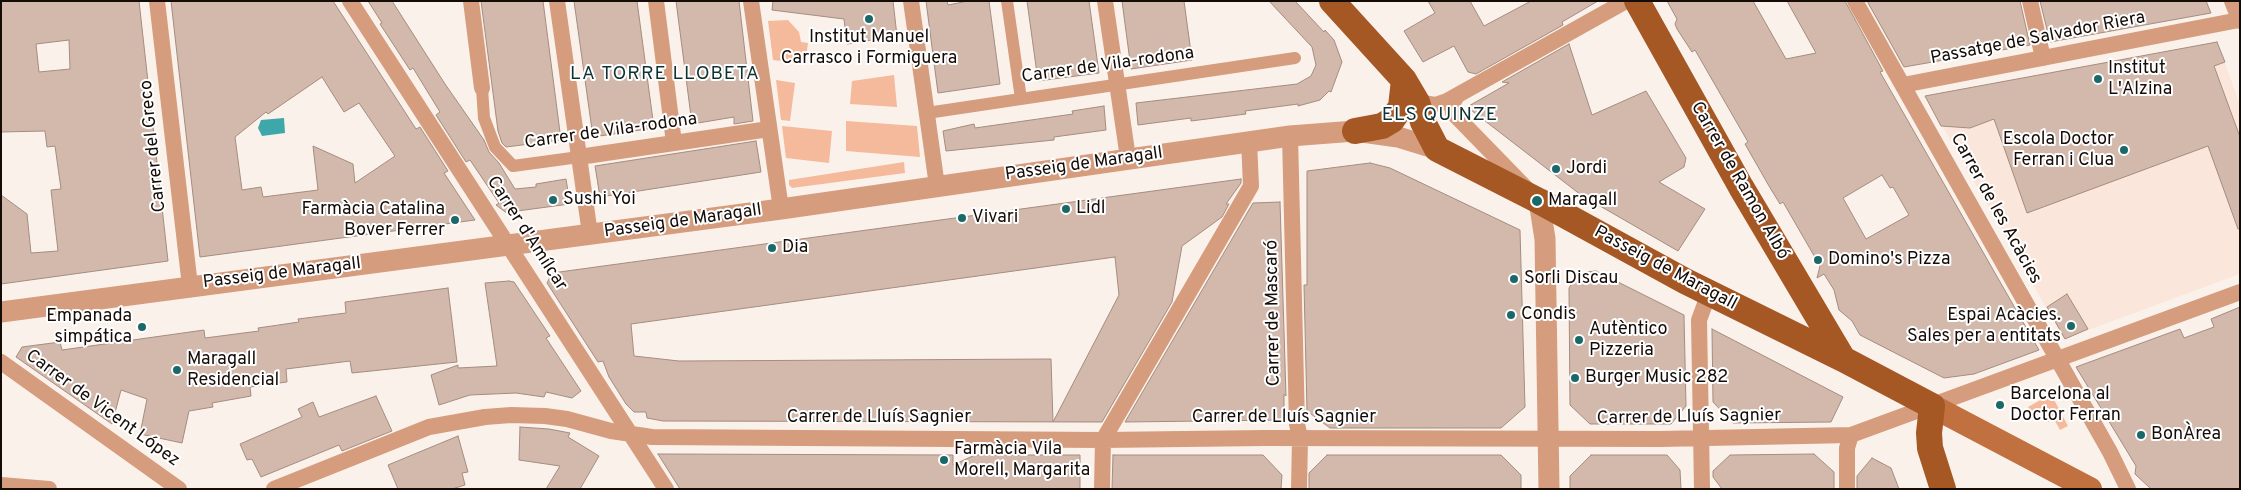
<!DOCTYPE html>
<html>
<head>
<meta charset="utf-8">
<style>
	body { margin:0 }
	#map { position:relative; width:2241px; height:490px; overflow:hidden; background:#fbf1eb; font-family:Overpass,sans-serif }
	canvas { display:block }
	.frame { position:absolute; inset:0; border:2px solid #150c08; pointer-events:none }
</style>
</head>
<body>
<div id="map">
<canvas width="2241" height="490"></canvas>
<div class="frame"></div>
</div>
<script>
const c = document.querySelector('canvas').getContext('2d');
c.lineJoin = 'round';
function paint(path, color) { c.fillStyle = color; c.fill(path, 'evenodd'); }
const toPath = rows => new Path2D(rows.map(r => 'M' + r).join(''));
function stroke(path, color, width, dash) { c.strokeStyle = color; c.lineWidth = width; c.lineCap = dash ? 'butt' : 'round'; c.setLineDash(dash || []); c.stroke(path); }
function label(font, color, halo, rows, align = 'center') {
  c.font = font + ' Overpass,sans-serif'; c.lineWidth = 4; c.setLineDash([]); c.textBaseline = 'middle'; c.strokeStyle = halo; c.fillStyle = color; for (const [text, x, y, turn = 0] of rows) {
    c.save(); c.translate(x, y); c.rotate((+turn || 0) * Math.PI / 180); c.textAlign = isNaN(turn) ? turn : align; if (halo) c.strokeText(text, 0, 0); c.fillText(text, 0, 0); c.restore();
  }
}
paint(toPath([
	[2217,42,2240,104,2240,274,2064,339,1925,96]
]), '#fbe6db');
paint(toPath([
	[788,20,799,32,801,42,808,43,805,64,773,60,768,21],
	[894,75,897,107,850,104,852,81],
	[776,80,795,83,790,121,781,120],
	[846,121,917,126,920,157,846,151],
	[782,126,832,131,829,163,786,158],
	[904,162,905,173,792,188,789,185,789,180],
	[2051,394,2068,426,2060,430,2054,419,2048,422,2042,412,2034,417,2028,407]
]), '#f4ba9b');
paint(toPath([
	[284,118,285,133,262,136,258,128,261,120]
]), '#3ea7a9');
const building = toPath([
	[1,1,139,1,168,261,1,284,1,195,27,214,31,253,58,251,51,190,61,189,55,146,47,147,45,131,1,132,1,1],
	[69,40,70,69,39,72,36,44,69,40],
	[171,1,333,1,416,129,420,127,448,171,444,173,475,220,200,257,171,1],
	[322,77,344,112,359,103,395,156,355,183,353,164,313,146,318,190,263,197,261,187,242,190,235,137,266,112,268,114,322,77],
	[368,1,392,1,445,84,484,140,489,152,499,163,515,189,536,187,536,184,566,179,570,204,517,211,517,215,508,214,496,205,499,203,470,160,466,162,436,115,440,112,413,68,410,70,380,24,382,23,368,1],
	[481,1,543,1,561,140,506,147,502,143,498,131,481,1],
	[574,1,637,1,654,128,593,137,574,1],
	[676,1,739,1,753,121,734,124,734,117,692,124,676,1],
	[773,1,893,1,897,36,847,44,844,19,772,10,773,1],
	[926,1,947,1,948,5,968,1,989,1,1000,84,938,93,926,1],
	[1027,1,1089,1,1099,73,1038,81,1027,1],
	[1122,1,1184,1,1192,60,1131,69,1122,1],
	[1269,1,1295,1,1324,32,1325,30,1334,40,1342,62,1331,92,1329,91,1320,100,1298,106,1298,104,1245,111,1246,114,1191,121,1191,118,1138,125,1136,103,1297,84,1311,76,1316,65,1312,47,1269,1],
	[1428,1,1470,1,1484,26,1531,1,1598,1,1562,22,1563,25,1476,74,1468,72,1454,46,1423,62,1404,31,1435,13,1428,1],
	[1667,1,1753,1,1786,59,1816,53,1787,1,1845,1,1883,71,1880,72,2039,350,1974,374,1944,378,1860,335,1852,321,1839,310,1834,290,1824,274,1817,278,1820,266,1783,202,1780,204,1769,186,1745,144,1748,142,1695,50,1692,52,1677,29,1675,24,1677,19,1667,1],
	[1882,175,1890,188,1893,187,1909,215,1866,239,1843,198,1882,175],
	[1867,1,2020,1,2030,45,1904,67,1867,1],
	[2040,1,2206,1,2211,13,2050,42,2040,1],
	[2217,42,2225,62,2214,66,2240,137,2240,229,2238,229,2208,146,2027,213,1994,119,1970,128,1941,126,1925,96,2217,42],
	[1569,44,1592,115,1646,91,1686,158,1684,167,1659,182,1705,209,1678,251,1581,195,1467,107,1509,83,1502,82,1569,44],
	[1104,106,1106,130,1054,137,1054,140,946,151,943,131,974,124,975,128,1073,114,1072,111,1104,106],
	[756,141,761,172,600,197,595,166,756,141],
	[1370,163,1390,168,1520,230,1525,407,1501,428,1330,428,1307,411,1304,285,1307,285,1307,171,1370,163],
	[1241,179,1241,183,1226,204,1229,204,1222,217,1182,246,1172,302,1102,422,663,421,647,418,646,412,634,412,626,404,609,377,603,361,598,362,547,283,552,273,1241,179],
	[1115,257,1119,295,1053,422,1051,359,679,361,634,356,631,324,1115,257],
	[1280,202,1286,396,1284,394,1284,420,1125,422,1253,203,1280,202],
	[1596,271,1684,315,1686,406,1671,424,1590,424,1570,405,1569,288,1574,280,1585,272,1596,271],
	[509,281,514,282,550,336,546,338,581,391,572,398,546,392,544,397,516,393,470,395,439,405,431,375,458,365,458,368,497,366,485,283,509,281],
	[448,288,457,362,352,373,350,361,286,369,287,382,250,387,251,396,212,403,213,407,189,411,182,443,140,434,147,399,121,390,112,424,16,357,22,347,60,342,62,350,204,330,205,338,259,331,258,328,299,322,298,319,346,313,345,302,448,288],
	[2067,294,2088,329,2065,339,2047,307,2067,294],
	[2240,307,2240,489,2151,489,2135,474,2136,466,2076,367,2180,329,2184,338,2214,327,2211,319,2240,307],
	[1712,329,1843,397,1831,422,1733,423,1713,402,1712,329],
	[376,396,392,431,342,451,339,445,261,477,252,459,247,460,240,444,302,417,298,409,313,402,319,417,376,396],
	[520,427,549,429,570,433,568,437,599,456,580,489,546,489,560,466,519,460,520,427],
	[458,436,468,472,462,473,465,485,452,489,398,489,388,465,458,436],
	[658,454,953,455,953,465,975,455,1080,455,1080,489,680,489,658,454],
	[1814,454,1834,472,1834,489,1722,489,1713,477,1713,471,1730,455,1814,454],
	[1113,455,1263,455,1282,475,1281,489,1112,489,1113,455],
	[1327,455,1501,455,1521,475,1521,489,1309,489,1309,473,1327,455],
	[1591,455,1667,455,1680,470,1681,489,1570,489,1570,476,1591,455],
	[1872,458,1891,468,1899,489,1857,489,1857,476,1872,458]
]);
paint(building, '#d2b9ac');
stroke(building, '#a48c7f', 1);
stroke(toPath([
	[1007,1,1021,99],
	[482,88,484,118,495,147,513,166,579,157],
	[927,113,1295,58]
]), '#d59c7d', 12);
stroke(toPath([
	[157,1,190,286],
	[350,1,666,489],
	[471,1,482,88],
	[557,1,590,234],
	[656,1,674,143],
	[751,1,781,209],
	[911,1,937,186],
	[1105,1,1128,158],
	[1855,1,2110,452,2128,489],
	[2030,1,2043,58],
	[2232,1,2240,21],
	[1903,85,2239,20],
	[1457,96,1452,104,1453,113,1526,188],
	[1417,102,1435,105,1447,101,1626,1],
	[1290,136,1297,424,1300,438,1299,489],
	[579,157,769,129],
	[1,362,179,489],
	[1,485,49,489],
	[274,489,429,427,485,417,511,415,545,416,567,419,611,431,652,437,1103,440,1265,438,1660,439,1851,435,2240,292],
	[1102,489,1103,440,1251,186,1249,141],
	[1702,489,1699,320,1709,293],
	[1847,489,1847,448,1851,435]
]), '#d59c7d', 16);
stroke(toPath([
	[1539,201,1545,239,1549,489],
	[1,312,781,209,1290,136,1355,131,1398,137,1437,149]
]), '#d59c7d', 21);
stroke(toPath([
	[1932,406,2090,489]
]), '#c1703f', 24);
stroke(toPath([
	[1332,1,1404,80,1417,102,1423,122,1437,149,1539,201,1685,281,1843,359,1932,406,1929,433,1930,448,1943,489],
	[1637,1,1741,187,1843,359],
	[1355,131,1382,126,1392,120,1401,107,1404,80]
]), '#a55724', 26);
for (const [x, y, r, color] of [
	[869,19,5,"#1b6869"],
	[2098,79,5,"#1b6869"],
	[2124,150,5,"#1b6869"],
	[1556,169,5,"#1b6869"],
	[553,200,5,"#1b6869"],
	[1537,201,6,"#1b6869"],
	[1066,209,5,"#1b6869"],
	[962,218,5,"#1b6869"],
	[455,220,5,"#1b6869"],
	[772,248,5,"#1b6869"],
	[1818,260,5,"#1b6869"],
	[1514,279,5,"#1b6869"],
	[1511,315,5,"#1b6869"],
	[2071,326,5,"#1b6869"],
	[142,327,5,"#1b6869"],
	[1579,340,5,"#1b6869"],
	[177,370,5,"#1b6869"],
	[1575,378,5,"#1b6869"],
	[2000,405,5,"#1b6869"],
	[2141,435,5,"#1b6869"],
	[944,460,5,"#1b6869"]
]) { const dot = new Path2D(); dot.arc(x, y, r, 0, 2 * Math.PI); c.fillStyle = color; c.fill(dot); stroke(dot, '#fff', 2); }
label('18px', '#150c08', '#fff', [
	["Institut Manuel",869,38,"center"],
	["Carrasco i Formiguera",869,59,"center"],
	["Institut",2108,69],
	["L'Alzina",2108,90],
	["Escola Doctor",2114,140,"right"],
	["Ferran i Clua",2114,161,"right"],
	["Jordi",1566,169],
	["Sushi Yoi",563,200],
	["Maragall",1548,201],
	["Lidl",1076,209],
	["Farmàcia Catalina",445,210,"right"],
	["Bover Ferrer",445,231,"right"],
	["Vivari",972,218],
	["Dia",782,248],
	["Domino's Pizza",1828,260],
	["Sorli Discau",1524,279],
	["Condis",1521,315],
	["Espai Acàcies.",2061,316,"right"],
	["Sales per a entitats",2061,337,"right"],
	["Empanada",132,317,"right"],
	["simpática",132,338,"right"],
	["Autèntico",1589,330],
	["Pizzeria",1589,351],
	["Maragall",187,360],
	["Residencial",187,381],
	["Burger Music 282",1585,378],
	["Barcelona al",2010,395],
	["Doctor Ferran",2010,416],
	["BonÀrea",2151,435],
	["Farmàcia Vila",954,450],
	["Morell, Margarita",954,471]
], 'left');
label('18px', '#150c08', '#fff', [
	["Passatge de Salvador Riera",2038,39,-11],
	["Carrer de Vila-rodona",1108,66,-8],
	["Carrer de Vila-rodona",611,132,-8],
	["Carrer del Greco",154,146,-96],
	["Passeig de Maragall",1084,165,-8],
	["Carrer de Ramon Albó",1739,181,60],
	["Carrer de les Acàcies",1995,209,61],
	["Passeig de Maragall",683,222,-8],
	["Carrer d'Amílcar",526,234,57],
	["Passeig de Maragall",1665,269,28],
	["Passeig de Maragall",282,274,-7],
	["Carrer de Mascaró",1274,313,-91],
	["Carrer de Vicent López",102,409,36],
	["Carrer de Lluís Sagnier",879,418],
	["Carrer de Lluís Sagnier",1284,418],
	["Carrer de Lluís Sagnier",1689,418,-1]
]);
c.letterSpacing = '1px';
label('19px', '#0e3132', '#fff', [
	["LA TORRE LLOBETA",665,75],
	["ELS QUINZE",1440,116]
]);
c.letterSpacing = '0px';
</script>
</body>
</html>
